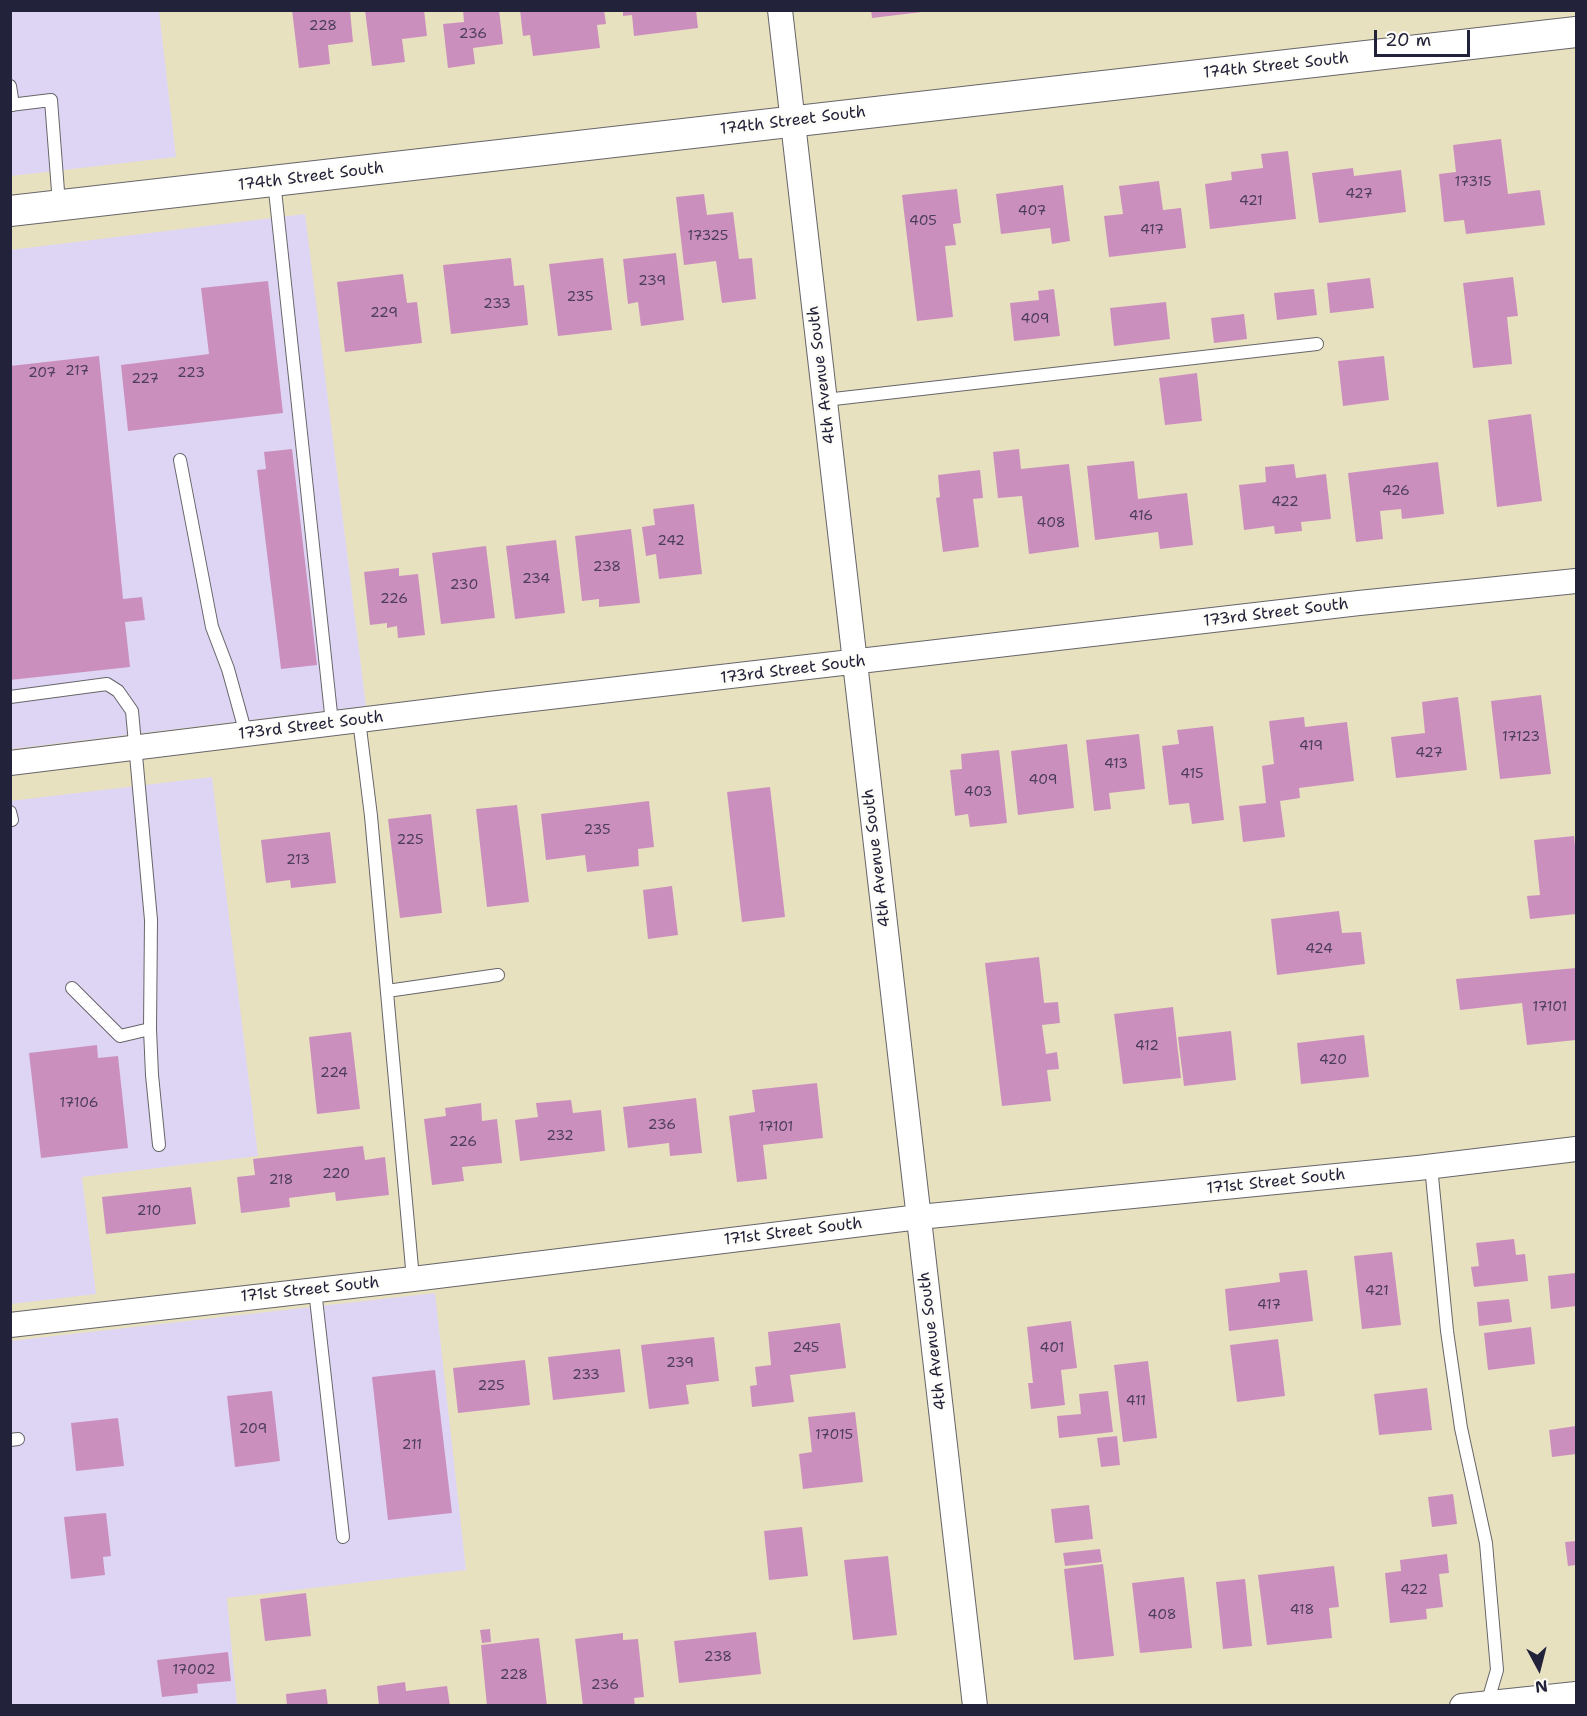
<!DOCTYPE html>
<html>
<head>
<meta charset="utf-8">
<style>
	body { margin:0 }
	#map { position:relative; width:1587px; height:1716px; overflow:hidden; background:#e8e1bf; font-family:"Shantell Sans",sans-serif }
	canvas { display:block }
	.frame { position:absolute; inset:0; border:12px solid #22223b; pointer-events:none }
	.north { position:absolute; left:1509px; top:1638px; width:60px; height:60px; -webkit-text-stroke:4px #fdfcf7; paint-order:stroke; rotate:173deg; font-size:16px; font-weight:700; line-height:24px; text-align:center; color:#22223b }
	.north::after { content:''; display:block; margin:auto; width:21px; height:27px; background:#22223b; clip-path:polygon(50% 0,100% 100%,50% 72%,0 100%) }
	.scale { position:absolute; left:1374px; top:30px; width:96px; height:27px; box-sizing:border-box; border:3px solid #22223b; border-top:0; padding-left:8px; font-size:18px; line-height:21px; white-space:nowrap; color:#22223b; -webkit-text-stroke:4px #fdfcf7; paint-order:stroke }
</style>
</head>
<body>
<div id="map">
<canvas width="1587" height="1716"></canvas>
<div class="frame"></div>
<div class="north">N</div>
<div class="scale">20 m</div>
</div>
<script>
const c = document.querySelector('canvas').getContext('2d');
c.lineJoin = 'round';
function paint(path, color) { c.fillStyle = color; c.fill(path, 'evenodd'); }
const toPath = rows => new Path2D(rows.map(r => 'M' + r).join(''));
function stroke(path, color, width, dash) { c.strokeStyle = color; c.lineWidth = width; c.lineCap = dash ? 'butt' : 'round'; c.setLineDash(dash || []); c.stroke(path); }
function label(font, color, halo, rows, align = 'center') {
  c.font = font + ' "Shantell Sans",sans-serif'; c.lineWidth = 5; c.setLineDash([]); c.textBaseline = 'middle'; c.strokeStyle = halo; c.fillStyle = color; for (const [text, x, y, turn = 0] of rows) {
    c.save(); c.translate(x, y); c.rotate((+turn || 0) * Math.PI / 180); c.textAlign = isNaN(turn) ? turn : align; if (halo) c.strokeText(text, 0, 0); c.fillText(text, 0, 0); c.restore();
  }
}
paint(toPath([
	[10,11,159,11,176,157,11,176],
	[305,214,366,706,11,749,10,250],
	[212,777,258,1156,82,1177,96,1294,11,1304,10,801],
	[435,1293,466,1570,227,1598,237,1705,11,1705,10,1341]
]), '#ded5f5');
paint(toPath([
	[292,10,350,10,353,42,328,45,330,64,299,68],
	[365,10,424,10,427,36,402,39,405,62,372,66],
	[463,10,499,10,503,44,473,48,475,64,448,68,443,24,464,22],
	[520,10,604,10,606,24,597,25,600,48,533,56,530,35,523,36],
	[623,10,696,10,698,28,634,36,632,15,623,16],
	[871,10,922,10,922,12,872,18],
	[1501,139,1508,194,1540,190,1545,225,1466,234,1464,220,1444,222,1439,174,1456,172,1453,145],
	[1288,151,1296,219,1210,229,1205,184,1232,180,1231,172,1263,168,1261,154],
	[1353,168,1354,176,1401,170,1406,212,1319,223,1312,173],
	[1159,181,1163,210,1181,208,1186,248,1109,257,1104,216,1123,214,1119,186],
	[1063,185,1070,241,1052,244,1050,228,1001,234,996,194],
	[957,189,961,223,953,224,956,245,945,246,953,317,917,321,902,195],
	[704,194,707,215,733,212,739,259,752,258,756,299,722,303,716,261,684,265,676,197],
	[676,253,684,320,641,326,638,302,628,304,623,259],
	[511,258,514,286,524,285,528,325,451,334,443,265],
	[603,258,612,330,558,336,549,264],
	[403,274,407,303,417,302,422,343,345,352,337,282],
	[1513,277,1518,316,1507,317,1512,364,1473,368,1463,283],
	[1370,278,1374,308,1330,313,1327,283],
	[268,281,283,413,128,431,121,365,209,354,201,288],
	[1054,289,1060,336,1014,341,1010,303,1039,300,1038,291],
	[1314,289,1317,315,1277,320,1274,293],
	[1166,302,1170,339,1114,346,1110,308],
	[1244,314,1247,339,1214,343,1211,318],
	[99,356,123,599,142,597,145,620,125,622,130,667,10,680,10,366],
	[1384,356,1389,400,1343,406,1338,361],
	[1197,373,1202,421,1165,425,1159,378],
	[1531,414,1542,501,1497,507,1488,420],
	[292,449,317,665,281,669,257,470,266,469,264,452],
	[1019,449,1021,469,1069,464,1079,547,1029,554,1022,496,998,498,993,452],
	[1134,461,1138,499,1187,493,1193,545,1160,549,1158,532,1095,540,1087,466],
	[1438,462,1444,514,1402,519,1401,509,1380,511,1383,539,1356,542,1348,473],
	[1294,464,1296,478,1326,474,1331,519,1301,522,1302,531,1275,534,1274,526,1244,530,1239,485,1266,482,1265,467],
	[980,470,983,498,973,499,979,547,943,552,936,498,940,497,938,475],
	[694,504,702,574,659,579,656,554,646,556,642,527,655,525,653,509],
	[631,529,640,603,599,607,599,599,582,601,575,536],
	[556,540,565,613,515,619,506,546],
	[486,546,495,618,441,624,432,553],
	[399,568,399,576,418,574,425,635,398,638,397,626,387,628,387,623,370,625,364,572],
	[1541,695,1551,774,1500,779,1491,701],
	[1458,697,1467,770,1396,778,1391,737,1425,733,1422,702],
	[1304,717,1305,727,1347,722,1354,781,1299,788,1300,798,1280,801,1285,837,1243,842,1239,806,1266,803,1262,766,1274,764,1269,721],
	[1213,726,1224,820,1192,824,1189,803,1169,805,1162,746,1179,744,1177,730],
	[1139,734,1145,789,1109,793,1111,809,1094,811,1086,740],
	[1067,744,1074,808,1018,815,1011,751],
	[999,750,1007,823,970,827,968,814,955,816,950,770,962,769,961,754],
	[770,787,785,917,742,922,727,792],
	[649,801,654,847,638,849,639,866,587,872,585,855,546,860,541,814],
	[517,805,529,902,487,907,476,809],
	[431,814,442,913,400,918,388,819],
	[330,832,336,883,291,888,290,880,266,883,261,840],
	[1574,836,1576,855,1576,914,1530,919,1527,896,1540,895,1534,840],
	[672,886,678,935,648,939,643,890],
	[1339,911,1342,933,1361,932,1365,964,1277,975,1271,919],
	[1039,957,1044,1003,1058,1002,1060,1023,1042,1025,1046,1054,1057,1052,1059,1069,1047,1070,1051,1101,1002,1106,985,963],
	[1576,968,1576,1040,1527,1045,1522,1003,1460,1010,1456,979],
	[1173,1007,1181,1078,1123,1084,1114,1014],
	[1231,1031,1236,1080,1184,1086,1178,1037],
	[351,1032,360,1109,317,1114,309,1037],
	[1364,1035,1369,1077,1301,1084,1297,1043],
	[97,1045,98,1058,118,1056,128,1148,41,1158,29,1053],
	[817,1083,823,1138,763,1145,767,1179,737,1182,729,1116,755,1112,752,1090],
	[696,1098,702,1153,670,1156,669,1143,628,1148,623,1107],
	[571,1100,573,1113,601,1110,605,1151,520,1161,515,1120,538,1117,536,1103],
	[481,1103,482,1121,497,1119,502,1163,462,1167,464,1181,432,1185,424,1119,446,1116,445,1108],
	[363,1146,365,1160,385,1157,389,1195,336,1201,335,1192,289,1198,290,1207,241,1213,237,1177,255,1175,253,1159],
	[191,1187,196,1224,106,1234,102,1197],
	[1514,1239,1516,1255,1525,1254,1528,1281,1474,1287,1471,1267,1479,1266,1476,1243],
	[1392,1252,1401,1325,1362,1329,1354,1256],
	[1307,1270,1313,1321,1229,1331,1225,1289,1280,1282,1279,1273],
	[1576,1273,1576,1306,1551,1309,1548,1276],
	[1509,1299,1512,1322,1479,1326,1477,1302],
	[1071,1321,1077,1368,1061,1370,1065,1405,1031,1409,1028,1383,1033,1383,1027,1327],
	[840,1323,846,1368,790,1375,794,1402,752,1407,750,1386,757,1385,755,1367,771,1365,768,1332],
	[1531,1327,1535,1364,1488,1370,1484,1333],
	[714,1337,719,1381,686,1385,689,1404,649,1409,641,1345],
	[1278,1339,1285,1396,1237,1402,1230,1345],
	[620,1349,625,1392,553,1400,548,1357],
	[525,1360,530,1405,458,1413,453,1368],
	[1148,1361,1157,1438,1123,1442,1114,1365],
	[435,1370,452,1513,388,1520,372,1377],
	[1427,1388,1432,1430,1379,1435,1374,1394],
	[272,1391,280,1461,235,1467,227,1396],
	[1108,1391,1113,1432,1059,1438,1057,1416,1081,1414,1079,1394],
	[855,1412,863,1482,803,1489,799,1454,812,1452,808,1417],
	[118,1418,124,1466,76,1471,71,1423],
	[1576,1426,1576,1454,1552,1457,1549,1430],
	[1117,1436,1120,1465,1101,1467,1097,1438],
	[1453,1494,1457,1524,1432,1527,1428,1497],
	[1089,1505,1093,1539,1055,1543,1051,1509],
	[106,1513,111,1556,103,1557,105,1575,71,1579,64,1517],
	[802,1527,808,1576,769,1580,764,1531],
	[1576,1541,1576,1565,1568,1566,1565,1542],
	[1100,1549,1102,1562,1065,1566,1063,1553],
	[1447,1554,1449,1573,1439,1574,1443,1607,1426,1609,1427,1619,1390,1623,1385,1573,1401,1571,1400,1560],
	[888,1556,897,1635,853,1640,844,1560],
	[1103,1564,1114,1656,1074,1660,1064,1569],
	[1334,1566,1339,1607,1329,1608,1332,1638,1267,1645,1258,1575],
	[1184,1577,1192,1648,1140,1653,1132,1583],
	[1245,1579,1252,1646,1223,1649,1216,1582],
	[306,1593,311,1636,265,1641,260,1599],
	[490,1629,491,1642,482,1643,480,1630],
	[756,1632,761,1674,679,1683,674,1641],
	[623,1633,623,1640,638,1639,644,1697,634,1698,635,1706,583,1706,575,1639],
	[539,1638,547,1706,487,1706,481,1645],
	[228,1652,231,1681,197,1684,198,1693,162,1697,157,1660],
	[405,1682,406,1691,447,1686,450,1706,379,1706,377,1686],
	[326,1689,328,1706,287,1706,286,1694]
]), '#cb8fbe');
const service = toPath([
	[10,86,13,105],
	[10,105,51,100,59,204],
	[274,181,332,723],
	[825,400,1317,344],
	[180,460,212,627,228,669,246,734],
	[10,697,107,684,118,691,132,711,151,920,150,1029,120,1036,72,988],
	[359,720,371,816,413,1279],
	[10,812,12,820],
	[387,991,498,975],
	[150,1029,152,1075,159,1145],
	[1431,1166,1447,1331,1461,1428,1486,1543,1497,1670,1487,1704],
	[315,1290,343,1537],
	[10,1440,18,1439]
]);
const minor = toPath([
	[780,10,975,1706],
	[10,763,489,704,1359,603,1576,581],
	[10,1325,413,1279,919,1217,1418,1168,1576,1149],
	[1462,1706,1576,1694]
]);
const tertiary = toPath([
	[10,211,1576,32]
]);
stroke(service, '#676569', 14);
stroke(minor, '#676569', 26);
stroke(tertiary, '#676569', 32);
stroke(service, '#fff', 12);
stroke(minor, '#fff', 24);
stroke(tertiary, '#fff', 30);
label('14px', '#4c3d5c', null, [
	["228",323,26],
	["236",473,34],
	["17315",1473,182],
	["427",1359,194],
	["421",1251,201],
	["407",1032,211],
	["405",923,221],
	["417",1152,230],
	["17325",708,236],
	["239",652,281],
	["235",580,297],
	["233",497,304],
	["229",384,313],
	["409",1035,319],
	["217",77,371],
	["207",42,373],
	["223",191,373],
	["227",145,379],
	["426",1396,491],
	["422",1285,502],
	["416",1141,516],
	["408",1051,523],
	["242",671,541],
	["238",607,567],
	["234",536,579],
	["230",464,585],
	["226",394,599],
	["17123",1521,737],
	["419",1311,746],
	["427",1429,753],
	["413",1116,764],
	["415",1192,774],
	["409",1043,780],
	["403",978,792],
	["235",597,830],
	["225",410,840],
	["213",298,860],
	["424",1319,949],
	["17101",1550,1007],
	["412",1147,1046],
	["420",1333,1060],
	["224",334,1073],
	["17106",79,1103],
	["236",662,1125],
	["17101",776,1127],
	["232",560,1136],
	["226",463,1142],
	["220",336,1174],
	["218",281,1180],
	["210",149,1211],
	["421",1377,1291],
	["417",1269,1305],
	["245",806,1348],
	["401",1052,1348],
	["239",680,1363],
	["233",586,1375],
	["225",491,1386],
	["411",1136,1401],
	["209",253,1429],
	["17015",834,1435],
	["211",412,1445],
	["422",1414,1590],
	["418",1302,1610],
	["408",1162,1615],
	["238",718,1657],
	["17002",194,1670],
	["228",514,1675],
	["236",605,1685]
]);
label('16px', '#22223b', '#fdfcf7', [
	["174th Street South",1276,66,-6],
	["174th Street South",793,121,-7],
	["174th Street South",311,177,-7],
	["4th Avenue South",822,375,-97],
	["173rd Street South",1276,613,-7],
	["173rd Street South",793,670,-7],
	["173rd Street South",311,726,-7],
	["4th Avenue South",877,858,-97],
	["171st Street South",1276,1182,-6],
	["171st Street South",793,1232,-7],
	["171st Street South",310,1290,-6],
	["4th Avenue South",933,1341,-97]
]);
</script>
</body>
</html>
